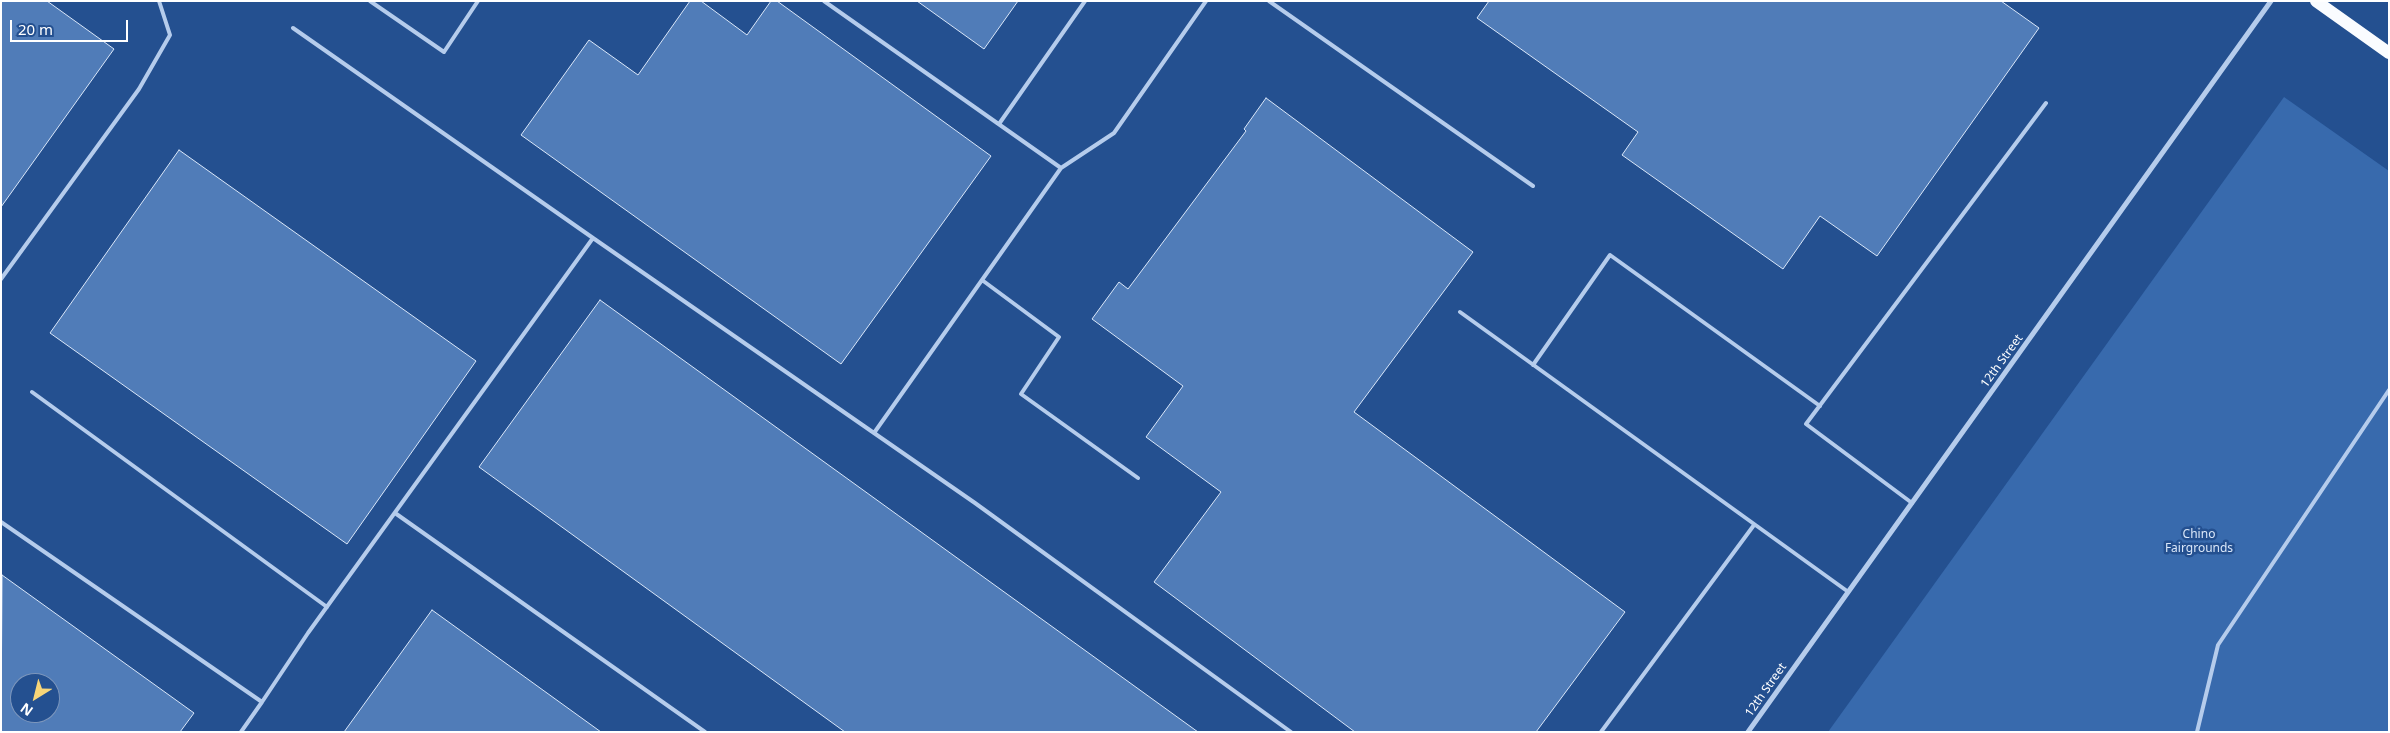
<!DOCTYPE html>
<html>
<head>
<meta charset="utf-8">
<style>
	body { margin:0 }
	#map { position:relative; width:2390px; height:733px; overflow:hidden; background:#245090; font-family:"Noto Sans",sans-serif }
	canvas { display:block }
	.frame { position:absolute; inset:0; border:2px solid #fff; pointer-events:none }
	.north { position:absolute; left:10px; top:673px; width:50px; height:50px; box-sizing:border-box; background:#245090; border:1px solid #7c96bc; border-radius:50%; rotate:216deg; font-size:14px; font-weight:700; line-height:20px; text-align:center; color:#fff }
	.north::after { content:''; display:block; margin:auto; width:18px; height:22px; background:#f7d578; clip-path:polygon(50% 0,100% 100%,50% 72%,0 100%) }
	.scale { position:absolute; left:10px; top:20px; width:118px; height:22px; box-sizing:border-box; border:2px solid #fff; border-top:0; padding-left:6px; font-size:15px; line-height:18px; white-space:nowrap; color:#fff; -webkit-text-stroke:4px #245090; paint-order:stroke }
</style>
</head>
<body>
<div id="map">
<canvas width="2390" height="733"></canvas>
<div class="frame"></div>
<div class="north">N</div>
<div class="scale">20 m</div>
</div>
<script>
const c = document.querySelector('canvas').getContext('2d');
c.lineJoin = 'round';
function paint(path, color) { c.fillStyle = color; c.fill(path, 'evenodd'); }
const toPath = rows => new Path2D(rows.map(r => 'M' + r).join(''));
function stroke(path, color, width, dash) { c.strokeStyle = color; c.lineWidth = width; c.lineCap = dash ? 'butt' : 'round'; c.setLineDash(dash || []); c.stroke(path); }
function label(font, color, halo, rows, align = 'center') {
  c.font = font + ' "Noto Sans",sans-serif'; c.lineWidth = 5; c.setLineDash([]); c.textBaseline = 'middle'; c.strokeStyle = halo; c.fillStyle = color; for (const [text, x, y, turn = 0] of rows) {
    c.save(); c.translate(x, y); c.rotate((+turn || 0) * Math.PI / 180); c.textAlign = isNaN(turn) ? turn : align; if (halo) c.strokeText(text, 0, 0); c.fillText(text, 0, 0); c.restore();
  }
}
paint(toPath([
	[2284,97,2389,171,2389,732,1828,732]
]), '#386aad');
const building = toPath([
	[1,1,47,1,114,49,1,207,1,1],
	[690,1,701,1,747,35,771,1,777,1,991,156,841,364,521,135,589,40,638,75,690,1],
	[917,1,1018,1,984,49,917,1],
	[1489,1,2001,1,2039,28,1877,256,1820,216,1783,269,1622,155,1638,132,1477,18,1489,1],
	[1266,98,1473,252,1354,412,1625,612,1536,732,1355,732,1154,582,1221,492,1146,437,1183,386,1092,319,1119,282,1128,289,1246,131,1244,129,1266,98],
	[179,150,476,361,347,544,50,333,179,150],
	[600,300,1198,732,845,732,479,467,600,300],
	[2,575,194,713,180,732,1,732,2,575],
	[20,683,50,683,50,713,20,713,20,683],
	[432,610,601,732,344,732,432,610]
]);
paint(building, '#507cb8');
stroke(building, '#dae7f9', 1);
stroke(toPath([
	[370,1,444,52,478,1],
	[824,1,1061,168],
	[1206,1,1114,133,1061,168,874,433,975,503,1291,732],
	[1269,1,1533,186],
	[293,28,593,238],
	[999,124,1085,1],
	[1,279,139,89,170,35,159,1],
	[982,280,1059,337,1021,394,1138,478],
	[1460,312,1847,591],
	[1533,365,1610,255,1820,406],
	[32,392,327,607],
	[1912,503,1806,424,2046,103],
	[395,513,705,732],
	[1,522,262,702,241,732],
	[262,702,308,633,593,238,874,433],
	[1601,732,1754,525],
	[2197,732,2218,645,2389,390]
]), '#b5ccec', 4);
stroke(toPath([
	[1748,732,2271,1]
]), '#b5ccec', 5);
stroke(toPath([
	[2316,1,2389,53]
]), '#fafcff', 12);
label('12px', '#fff', '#245090', [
	["12th Street",2002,361,-54],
	["12th Street",1766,690,-55]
]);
label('12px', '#dae7f9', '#245090', [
	["Chino",2199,535],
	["Fairgrounds",2199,549]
]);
</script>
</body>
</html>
